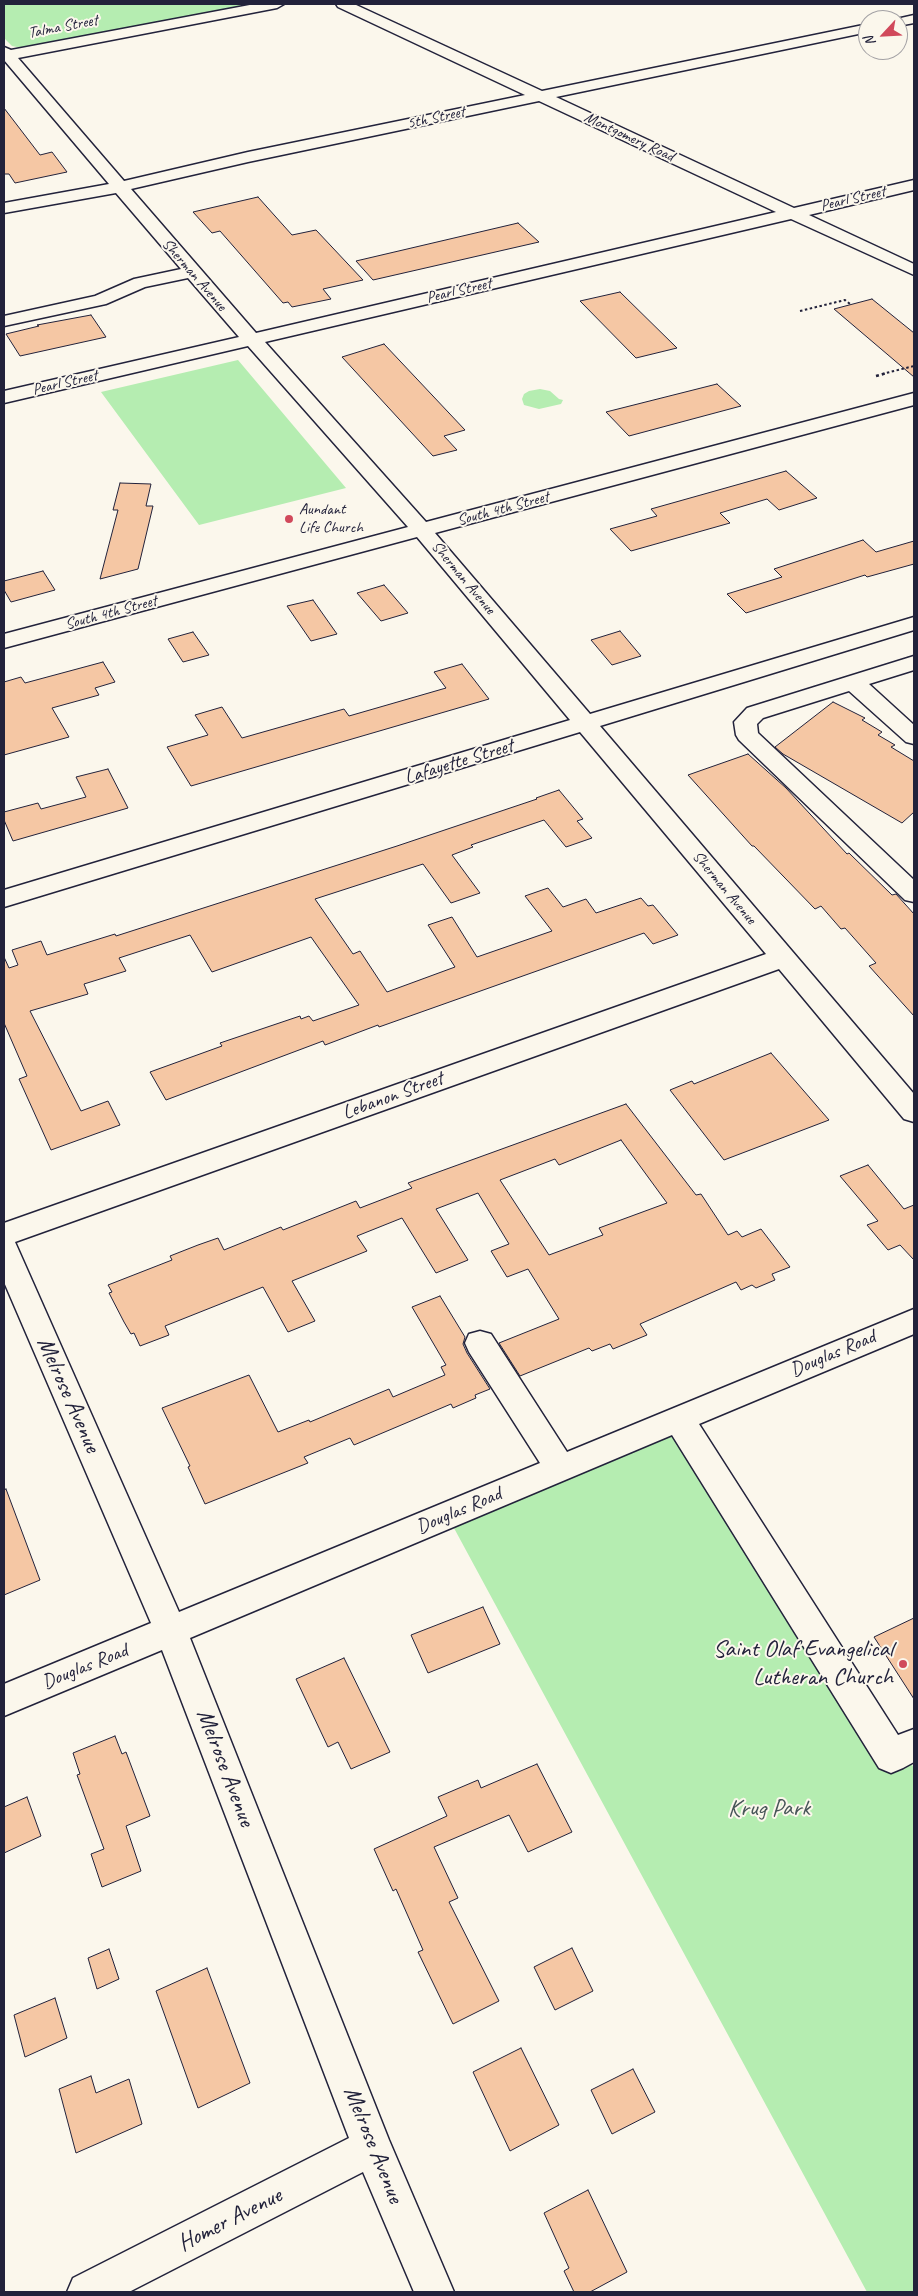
<!DOCTYPE html>
<html>
<head>
<meta charset="utf-8">
<style>
	body { margin:0 }
	#map { position:relative; width:918px; height:2296px; overflow:hidden; background:#fbf7ec; font-family:Caveat,sans-serif }
	canvas { display:block }
	.frame { position:absolute; inset:0; border:5px solid #22223b; pointer-events:none }
	.north { position:absolute; left:858px; top:10px; width:50px; height:50px; box-sizing:border-box; background:#fbf7ec; border:1px solid #a4a2a5; border-radius:50%; rotate:245deg; font-size:14px; font-weight:700; line-height:20px; text-align:center; color:#22223b }
	.north::after { content:''; display:block; margin:auto; width:18px; height:22px; background:#d1495b; clip-path:polygon(50% 0,100% 100%,50% 72%,0 100%) }
</style>
</head>
<body>
<div id="map">
<canvas width="918" height="2296"></canvas>
<div class="frame"></div>
<div class="north">N</div>
</div>
<script>
const c = document.querySelector('canvas').getContext('2d');
c.lineJoin = 'round';
function paint(path, color) { c.fillStyle = color; c.fill(path, 'evenodd'); }
const toPath = rows => new Path2D(rows.map(r => 'M' + r).join(''));
function stroke(path, color, width, dash) { c.strokeStyle = color; c.lineWidth = width; c.lineCap = dash ? 'butt' : 'round'; c.setLineDash(dash || []); c.stroke(path); }
function label(font, color, halo, rows, align = 'center') {
  c.font = font + ' Caveat,sans-serif'; c.lineWidth = 4; c.setLineDash([]); c.textBaseline = 'middle'; c.strokeStyle = halo; c.fillStyle = color; for (const [text, x, y, turn = 0] of rows) {
    c.save(); c.translate(x, y); c.rotate((+turn || 0) * Math.PI / 180); c.textAlign = isNaN(turn) ? turn : align; if (halo) c.strokeText(text, 0, 0); c.fillText(text, 0, 0); c.restore();
  }
}
paint(toPath([
	[4,4,265,4,22,48,12,46,4,38],
	[238,360,346,488,199,525,101,392],
	[540,389,550,391,559,399,563,400,561,404,539,409,524,405,522,399,524,394,529,391],
	[686,1416,914,1768,914,2292,867,2292,448,1517]
]), '#b5edb1');
const building = toPath([
	[4,108,40,155,52,152,67,172,15,183,9,174,4,174,4,108],
	[258,197,292,235,316,230,363,280,323,289,331,299,292,307,288,302,283,303,220,231,212,233,193,212,258,197],
	[518,223,539,242,373,280,356,261,518,223],
	[620,292,677,348,636,358,580,301,620,292],
	[872,299,914,333,914,377,834,309,872,299],
	[91,315,106,337,20,356,6,334,39,326,37,325,91,315],
	[384,344,465,430,444,436,457,450,433,456,342,357,384,344],
	[717,384,741,406,629,436,606,412,717,384],
	[786,471,817,498,779,510,767,499,720,513,730,523,631,551,610,529,657,516,651,509,786,471],
	[120,483,151,484,146,506,153,506,138,569,100,579,118,510,113,510,120,483],
	[863,540,876,552,914,541,914,564,867,577,865,575,746,613,727,594,782,577,774,569,863,540],
	[43,571,55,590,11,602,4,590,4,581,43,571],
	[384,585,408,613,381,621,357,593,384,585],
	[313,600,337,634,311,641,287,606,313,600],
	[620,631,641,656,612,665,591,640,620,631],
	[193,632,209,655,183,662,168,639,193,632],
	[103,662,115,682,95,688,99,695,52,708,69,737,4,755,4,682,21,677,25,683,103,662],
	[462,664,489,699,191,786,167,747,208,735,195,715,222,707,242,738,344,709,349,716,446,688,434,672,462,664],
	[833,702,865,718,862,720,882,732,878,735,895,745,891,747,914,761,914,812,902,823,783,754,775,747,833,702],
	[748,754,786,788,847,854,849,853,892,895,896,894,914,914,914,1016,869,966,876,963,845,928,841,929,821,906,815,909,754,846,752,846,688,775,748,754],
	[108,769,128,808,13,841,4,820,4,812,38,803,41,809,86,797,76,777,108,769],
	[559,790,583,819,577,821,592,838,566,847,544,820,471,845,473,847,452,855,480,893,451,903,423,864,315,899,353,954,360,951,387,992,455,967,428,925,452,917,477,957,552,931,525,896,548,888,563,907,586,899,596,913,641,898,648,906,653,905,678,935,653,944,644,933,379,1027,378,1025,325,1045,323,1041,166,1100,150,1072,222,1046,220,1043,300,1016,301,1019,309,1016,313,1021,359,1005,311,937,212,972,190,935,119,958,126,971,84,984,88,994,30,1011,81,1111,108,1101,120,1125,51,1150,19,1079,27,1076,4,1023,4,957,9,968,18,965,12,950,41,941,47,955,115,934,116,936,397,846,537,799,536,798,559,790],
	[771,1053,829,1120,724,1160,670,1090,692,1081,694,1084,771,1053],
	[626,1104,696,1195,701,1194,728,1235,737,1231,742,1237,761,1229,790,1267,772,1274,775,1280,756,1288,752,1285,741,1290,736,1282,640,1324,647,1335,613,1349,610,1344,592,1351,589,1348,520,1376,499,1343,559,1319,528,1269,507,1277,491,1251,509,1244,478,1193,436,1209,468,1260,436,1273,402,1218,357,1236,367,1251,292,1281,315,1321,288,1332,263,1287,165,1326,169,1335,140,1346,134,1333,131,1334,124,1322,109,1293,112,1292,108,1285,172,1260,170,1256,198,1245,218,1238,224,1250,281,1227,283,1230,356,1201,360,1208,412,1188,408,1183,626,1104],
	[621,1140,667,1203,599,1228,603,1235,549,1255,500,1180,555,1159,559,1165,621,1140],
	[868,1165,904,1209,914,1205,914,1260,900,1245,888,1250,867,1225,878,1221,840,1176,868,1165],
	[440,1296,465,1337,463,1344,467,1353,490,1389,475,1395,476,1398,453,1408,451,1404,354,1445,350,1438,304,1457,308,1463,205,1504,188,1467,190,1466,162,1408,249,1375,278,1432,309,1420,310,1422,389,1389,393,1397,445,1375,441,1367,446,1365,412,1307,440,1296],
	[6,1489,40,1580,4,1595,4,1490,6,1489],
	[483,1607,500,1644,428,1673,411,1635,483,1607],
	[914,1618,914,1699,874,1637,914,1618],
	[344,1658,390,1752,351,1769,338,1742,328,1747,296,1679,344,1658],
	[115,1736,122,1754,126,1752,150,1816,126,1826,141,1871,102,1887,91,1854,104,1849,77,1775,80,1774,73,1753,115,1736],
	[537,1764,572,1832,528,1852,509,1815,434,1847,458,1898,449,1902,499,2001,453,2024,418,1952,423,1950,396,1889,393,1891,374,1849,447,1816,438,1797,478,1780,481,1788,537,1764],
	[27,1797,41,1836,4,1853,4,1807,27,1797],
	[572,1948,593,1991,555,2010,534,1967,572,1948],
	[109,1949,119,1979,97,1989,88,1958,109,1949],
	[207,1968,250,2083,198,2108,156,1991,207,1968],
	[55,1998,67,2038,25,2057,14,2015,55,1998],
	[521,2048,559,2125,510,2151,473,2072,521,2048],
	[633,2069,655,2112,612,2134,591,2090,633,2069],
	[91,2076,96,2093,129,2079,142,2124,76,2153,59,2089,91,2076],
	[588,2190,627,2272,590,2292,574,2292,564,2271,569,2268,544,2213,588,2190]
]);
paint(building, '#f5c7a4');
stroke(building, '#22223b', 1);
const minor = toPath([
	[255,4,284,4,277,8,18,58,124,181,248,152,525,95,338,7,336,4,354,4,542,91,868,24,868,32,556,97,794,208,914,180,914,190,809,215,914,264,914,275,791,219,265,342,426,522,914,393,914,405,435,533,590,714,914,617,914,630,600,726,914,1094,914,1122,904,1119,779,969,15,1242,179,1612,540,1463,469,1352,465,1343,469,1334,480,1331,491,1334,567,1452,914,1309,914,1334,699,1424,898,1735,914,1729,914,1762,903,1768,891,1773,879,1768,672,1435,190,1638,389,2140,454,2292,414,2292,363,2172,129,2292,67,2292,73,2278,349,2138,162,1650,4,1716,4,1684,151,1623,4,1282,4,1223,766,954,580,732,4,907,4,890,570,720,417,537,4,648,4,634,408,527,248,346,4,403,4,391,239,337,188,278,145,287,106,304,4,326,4,316,95,296,134,279,181,269,116,193,4,213,4,203,109,184,4,60,4,47,11,50,255,4],
	[539,101,776,212,256,333,131,189,248,162,539,101],
	[914,15,914,23,898,26,898,20,892,20,914,15],
	[914,656,914,670,869,684,914,725,914,744,906,742,849,691,763,718,757,724,758,733,914,880,914,902,905,900,739,740,736,735,734,722,747,708,914,656]
]);
stroke(minor, '#22223b', 3);
stroke(toPath([
	[800,311,845,300,850,304],
	[882,374,914,366]
]), '#22223b', 2, [2.5, 2.5]);
stroke(toPath([
	[876,376,887,373]
]), '#22223b', 2.5, [3, 3]);
paint(minor, '#fbf7ec');
for (const [x, y, r, color] of [
	[289,519,5,"#d1495b"],
	[903,1664,5,"#d1495b"]
]) { const dot = new Path2D(); dot.arc(x, y, r, 0, 2 * Math.PI); c.fillStyle = color; c.fill(dot); stroke(dot, '#fbf7ec', 2); }
label('16px', '#22223b', '#fbf7ec', [
	["Talma Street",63,27,-11],
	["5th Street",436,118,-12],
	["Montgomery Road",629,137,25],
	["Pearl Street",853,199,-13],
	["Sherman Avenue",194,275,49],
	["Pearl Street",459,291,-13],
	["Pearl Street",65,383,-13],
	["South 4th Street",503,509,-15],
	["Sherman Avenue",463,578,50],
	["South 4th Street",111,613,-15],
	["Sherman Avenue",724,888,50]
]);
label('16px', '#22223b', '#fbf7ec', [
	["Aundant",299,510],
	["Life Church",299,528]
], 'left');
label('20px', '#22223b', '#fbf7ec', [
	["Lafayette Street",459,762,-17],
	["Lebanon Street",393,1096,-20],
	["Douglas Road",833,1354,-23],
	["Douglas Road",459,1511,-23],
	["Douglas Road",85,1667,-22]
]);
label('24px', '#22223b', '#fbf7ec', [
	["Melrose Avenue",68,1395,66],
	["Melrose Avenue",225,1768,69],
	["Melrose Avenue",373,2145,68],
	["Homer Avenue",230,2220,-27]
]);
label('24px', '#22223b', '#fbf7ec', [
	["Saint Olaf Evangelical",893,1650],
	["Lutheran Church",893,1678]
], 'right');
label('24px', '#475558', '#fbf7ec', [
	["Krug Park",769,1809]
]);
</script>
</body>
</html>
